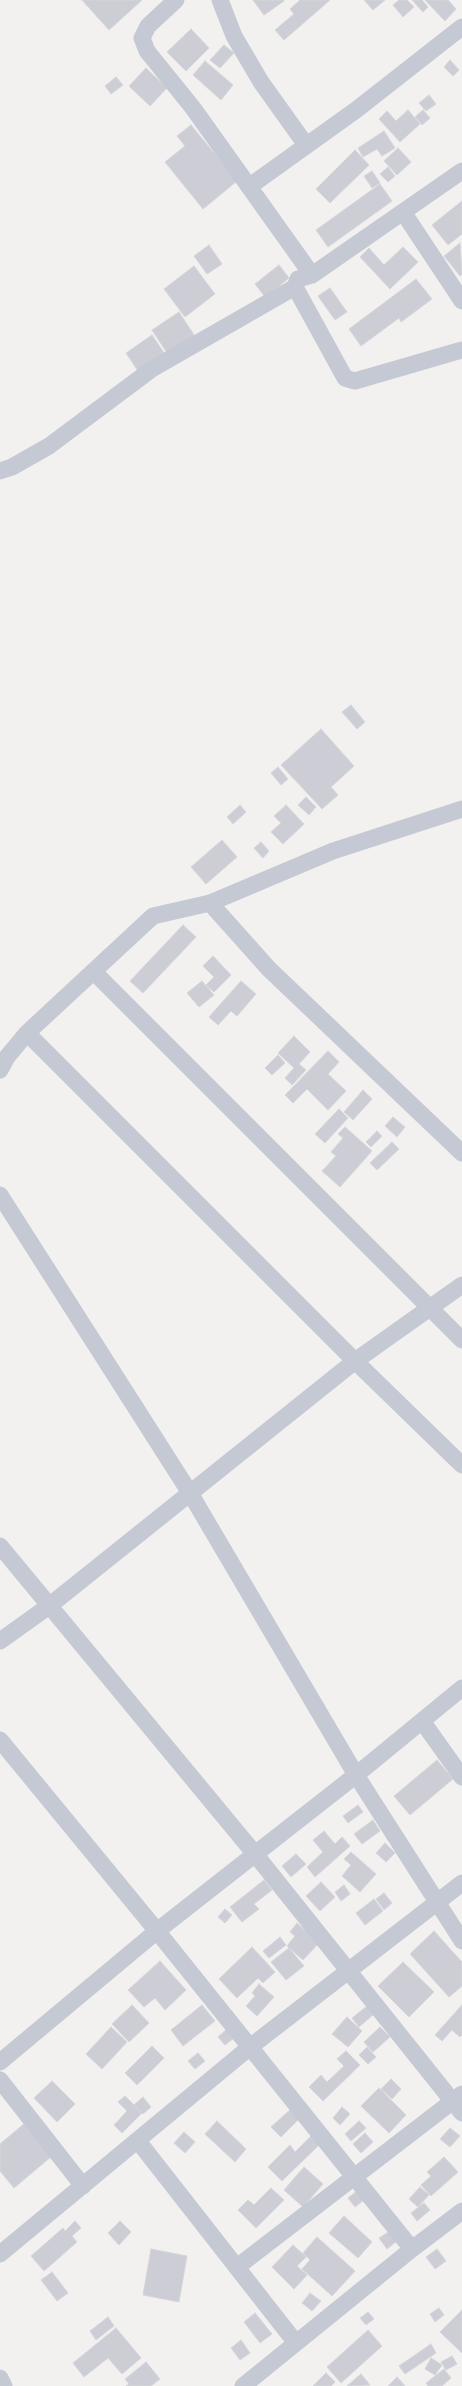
<!DOCTYPE html>
<html>
<head>
<meta charset="utf-8">
<style>
	body { margin:0 }
	canvas { display:block; background:#f2f1f0 }
</style>
</head>
<body>
<canvas width="462" height="2386"></canvas>
<script>
const c = document.querySelector('canvas').getContext('2d');
c.lineJoin = 'round';
function paint(path, color) { c.fillStyle = color; c.fill(path, 'evenodd'); }
const toPath = rows => new Path2D(rows.map(r => 'M' + r).join(''));
function stroke(path, color, width, dash) { c.strokeStyle = color; c.lineWidth = width; c.lineCap = dash ? 'butt' : 'round'; c.setLineDash(dash || []); c.stroke(path); }
const building = toPath([
	[82,0,142,0,109,30,82,0],
	[253,0,284,0,284,1,264,15,253,0],
	[300,0,330,0,284,40,275,30,294,14,290,9,300,0],
	[364,0,385,0,373,10,364,0],
	[399,0,407,0,414,7,403,17,393,5,399,0],
	[412,0,422,0,428,7,423,12,412,0],
	[425,0,448,0,456,9,445,21,425,0],
	[191,29,209,48,186,71,167,52,191,29],
	[224,45,234,53,220,68,210,60,224,45],
	[450,60,459,70,453,76,444,67,450,60],
	[205,61,233,85,221,100,193,75,205,61],
	[146,68,167,88,150,106,129,86,146,68],
	[116,77,123,85,111,94,105,86,116,77],
	[429,95,436,104,426,111,419,103,429,95],
	[408,110,420,124,400,142,379,119,387,111,396,121,408,110],
	[423,110,430,118,422,125,415,117,423,110],
	[191,125,237,181,203,209,165,162,185,146,177,136,191,125],
	[384,131,395,148,382,156,377,149,363,157,358,148,384,131],
	[398,148,411,162,397,175,384,161,398,148],
	[355,150,369,165,330,203,316,189,355,150],
	[388,167,395,176,388,182,380,174,388,167],
	[372,171,380,183,372,188,364,176,372,171],
	[380,184,392,201,328,247,316,230,380,184],
	[462,201,462,234,448,245,432,225,462,201],
	[460,243,462,274,460,276,444,256,460,243],
	[209,245,222,264,207,274,194,256,209,245],
	[403,247,418,262,390,289,360,257,369,248,384,265,403,247],
	[279,265,289,278,265,297,255,284,279,265],
	[194,266,215,294,185,317,164,289,194,266],
	[416,279,432,299,401,322,399,318,361,346,349,329,416,279],
	[330,288,347,312,335,320,318,296,330,288],
	[179,312,196,338,169,356,152,330,179,312],
	[152,335,164,353,138,371,126,353,152,335],
	[351,705,365,722,357,729,342,712,351,705],
	[321,729,354,766,331,787,338,795,322,809,281,765,321,729],
	[278,767,288,779,281,785,271,773,278,767],
	[306,797,316,807,309,815,298,805,306,797],
	[240,805,246,812,233,824,227,817,240,805],
	[286,805,304,824,283,844,271,832,281,823,274,816,286,805],
	[222,840,237,857,206,884,191,867,222,840],
	[261,842,269,851,263,858,254,848,261,842],
	[183,925,196,937,143,993,130,981,183,925],
	[213,956,231,975,214,992,206,985,214,977,203,966,213,956],
	[202,981,214,995,199,1007,187,993,202,981],
	[241,981,256,994,237,1016,231,1011,218,1025,209,1017,241,981],
	[294,1036,310,1052,299,1064,306,1070,292,1085,285,1078,294,1068,278,1053,294,1036],
	[328,1051,339,1062,328,1074,346,1091,328,1110,307,1089,293,1103,285,1095,328,1051],
	[278,1055,285,1063,272,1075,265,1068,278,1055],
	[363,1090,372,1099,353,1120,344,1112,363,1090],
	[339,1109,348,1118,325,1143,315,1134,339,1109],
	[393,1117,405,1127,397,1137,385,1126,393,1117],
	[345,1127,372,1151,340,1187,322,1171,336,1156,331,1152,343,1138,338,1134,345,1127],
	[377,1131,382,1136,371,1147,366,1142,377,1131],
	[392,1142,399,1149,377,1170,370,1163,392,1142],
	[437,1760,453,1779,410,1815,394,1796,437,1760],
	[358,1805,363,1812,348,1823,343,1816,358,1805],
	[373,1820,380,1831,362,1844,354,1834,373,1820],
	[324,1831,335,1844,342,1837,350,1846,315,1877,307,1867,323,1852,313,1840,324,1831],
	[385,1843,395,1853,386,1862,376,1853,385,1843],
	[351,1852,376,1874,360,1892,342,1876,351,1865,344,1859,351,1852],
	[296,1854,306,1864,291,1877,282,1866,296,1854],
	[264,1880,272,1890,254,1904,259,1909,242,1922,230,1907,264,1880],
	[321,1882,335,1897,320,1911,306,1896,321,1882],
	[344,1885,350,1894,341,1901,335,1892,344,1885],
	[384,1893,392,1903,384,1910,376,1899,384,1893],
	[374,1899,383,1911,365,1925,356,1913,374,1899],
	[225,1909,232,1915,225,1923,218,1917,225,1909],
	[297,1923,319,1943,303,1960,287,1946,295,1936,290,1932,297,1923],
	[434,1931,462,1962,462,1986,449,1997,410,1954,434,1931],
	[280,1937,286,1945,269,1958,263,1951,280,1937],
	[252,1947,275,1972,263,1983,258,1978,237,1998,219,1979,252,1947],
	[289,1948,304,1966,286,1980,271,1962,289,1948],
	[160,1961,186,1990,165,2010,155,1998,144,2007,128,1990,160,1961],
	[403,1962,434,1992,409,2017,378,1986,403,1962],
	[259,1984,274,1997,257,2016,246,2006,255,1996,252,1993,259,1984],
	[132,2005,149,2023,129,2042,112,2024,132,2005],
	[202,2005,215,2021,183,2046,171,2030,202,2005],
	[462,2005,462,2035,460,2037,452,2030,442,2041,435,2035,462,2005],
	[367,2006,374,2014,359,2027,352,2018,367,2006],
	[347,2017,362,2031,348,2047,332,2034,347,2017],
	[111,2027,127,2042,102,2069,86,2054,111,2027],
	[380,2027,390,2037,373,2052,364,2042,380,2027],
	[227,2029,234,2038,225,2045,218,2037,227,2029],
	[152,2046,164,2058,137,2085,125,2073,152,2046],
	[367,2047,376,2057,368,2064,359,2055,367,2047],
	[346,2051,360,2065,323,2101,309,2087,321,2075,327,2082,344,2066,337,2059,346,2051],
	[198,2053,205,2061,195,2069,188,2061,198,2053],
	[391,2079,401,2089,392,2099,381,2089,391,2079],
	[52,2081,75,2104,57,2122,34,2098,52,2081],
	[379,2088,406,2115,389,2133,361,2106,379,2088],
	[125,2096,142,2113,122,2133,114,2125,127,2111,118,2102,125,2096],
	[143,2097,151,2107,143,2114,134,2105,143,2097],
	[342,2107,350,2114,340,2125,333,2118,342,2107],
	[292,2108,301,2117,281,2137,271,2127,292,2108],
	[217,2121,246,2149,235,2162,205,2134,217,2121],
	[359,2121,366,2128,351,2141,345,2134,359,2121],
	[25,2123,52,2156,14,2188,0,2171,0,2144,25,2123],
	[450,2128,460,2136,450,2147,440,2139,450,2128],
	[184,2132,195,2142,185,2153,174,2143,184,2132],
	[365,2133,373,2142,361,2153,353,2144,365,2133],
	[312,2135,320,2144,282,2181,268,2167,290,2145,295,2152,312,2135],
	[444,2157,458,2172,431,2196,421,2185,431,2176,427,2172,444,2157],
	[304,2167,323,2184,303,2207,284,2190,304,2167],
	[420,2187,429,2195,418,2207,409,2199,420,2187],
	[271,2188,284,2200,256,2228,238,2210,248,2200,254,2205,271,2188],
	[357,2191,364,2200,355,2207,348,2198,357,2191],
	[424,2203,430,2210,417,2221,411,2213,424,2203],
	[344,2216,372,2242,358,2258,329,2233,344,2216],
	[75,2221,81,2228,72,2236,77,2242,44,2271,31,2256,63,2228,65,2231,75,2221],
	[120,2221,131,2232,119,2245,108,2233,120,2221],
	[390,2231,397,2241,387,2249,379,2238,390,2231],
	[317,2237,355,2271,332,2296,302,2269,310,2260,303,2253,317,2237],
	[293,2245,306,2257,297,2266,307,2275,294,2289,272,2267,293,2245],
	[151,2249,187,2256,179,2302,143,2295,151,2249],
	[437,2249,446,2261,435,2269,426,2257,437,2249],
	[52,2272,68,2293,57,2301,41,2280,52,2272],
	[310,2293,321,2301,312,2311,302,2303,310,2293],
	[439,2308,444,2315,435,2322,430,2314,439,2308],
	[462,2310,462,2353,440,2332,462,2310],
	[368,2312,374,2319,366,2325,360,2318,368,2312],
	[255,2313,272,2334,260,2343,244,2322,255,2313],
	[108,2317,114,2326,96,2340,90,2331,108,2317],
	[116,2328,141,2358,122,2374,108,2358,84,2377,73,2363,116,2328],
	[368,2330,382,2346,341,2383,327,2367,368,2330],
	[241,2340,250,2353,240,2360,231,2348,241,2340],
	[431,2344,436,2353,405,2374,399,2366,431,2344],
	[452,2356,457,2364,446,2370,441,2362,452,2356],
	[431,2358,442,2365,435,2375,425,2369,431,2358],
	[146,2362,160,2379,151,2386,126,2386,129,2384,125,2379,146,2362],
	[444,2369,451,2378,442,2386,428,2386,426,2383,444,2369],
	[326,2373,335,2382,331,2386,313,2386,326,2373],
	[361,2374,370,2385,347,2386,361,2374],
	[397,2377,405,2386,388,2386,397,2377]
]);
paint(building, '#cdced5');
stroke(building, '#d5d5db', 1);
stroke(toPath([
	[176,0,148,26,142,38,147,51,193,108,312,275],
	[220,0,234,36,261,82,306,145],
	[462,171,312,275,298,279,295,287,345,378,355,381,462,350],
	[250,186,356,110,462,27],
	[403,212,462,301],
	[0,471,12,467,49,446,152,369,295,287],
	[210,903,269,969,462,1153],
	[94,972,462,1340],
	[27,1033,355,1361,462,1465],
	[0,1070,7,1057,27,1033,153,916,210,903,333,851,462,809],
	[0,1195,190,1493,356,1775,462,1941],
	[0,1546,255,1854,462,2113],
	[0,1641,49,1606,355,1361,462,1285],
	[422,1721,462,1777],
	[0,1740,157,1931,412,2249],
	[0,2062,157,1931,356,1775,462,1688],
	[0,2080,83,2186],
	[138,2141,296,2343],
	[0,2254,250,2047,462,1883],
	[237,2267,462,2094],
	[0,2378,4,2386],
	[243,2386,412,2249,462,2211]
]), '#c5c9d4', 17);
</script>
</body>
</html>
